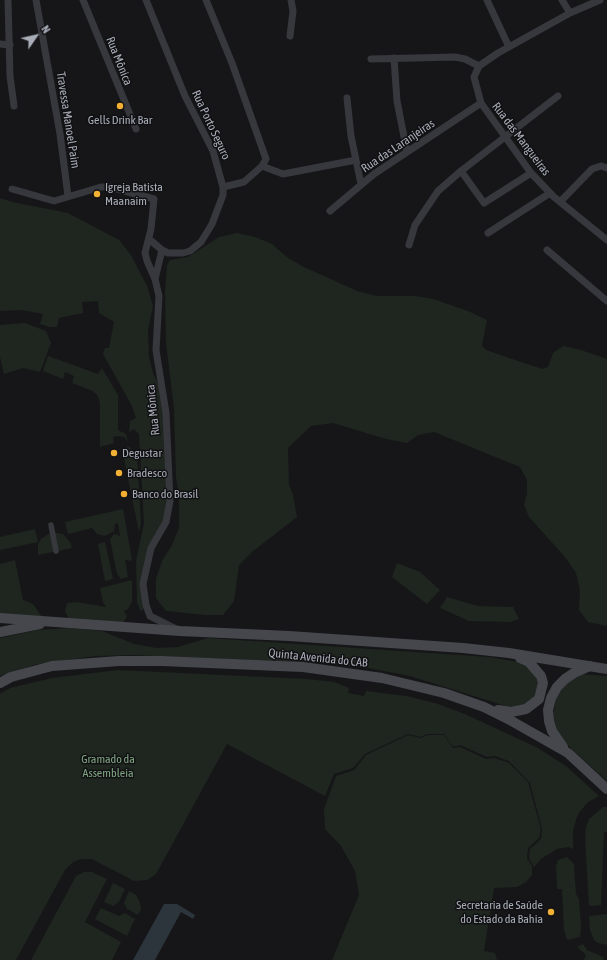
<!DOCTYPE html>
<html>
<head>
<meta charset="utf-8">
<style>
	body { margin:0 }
	#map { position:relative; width:607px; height:960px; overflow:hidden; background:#161618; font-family:"Asap Condensed",sans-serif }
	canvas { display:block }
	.north { position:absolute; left:16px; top:16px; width:40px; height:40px; -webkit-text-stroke:3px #111113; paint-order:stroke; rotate:56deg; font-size:11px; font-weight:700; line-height:16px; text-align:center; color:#a8adb8 }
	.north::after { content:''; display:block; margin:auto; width:14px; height:18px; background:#a8adb8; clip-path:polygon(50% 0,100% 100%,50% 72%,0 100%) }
</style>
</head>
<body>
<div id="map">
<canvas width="607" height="960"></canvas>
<div class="north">N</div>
</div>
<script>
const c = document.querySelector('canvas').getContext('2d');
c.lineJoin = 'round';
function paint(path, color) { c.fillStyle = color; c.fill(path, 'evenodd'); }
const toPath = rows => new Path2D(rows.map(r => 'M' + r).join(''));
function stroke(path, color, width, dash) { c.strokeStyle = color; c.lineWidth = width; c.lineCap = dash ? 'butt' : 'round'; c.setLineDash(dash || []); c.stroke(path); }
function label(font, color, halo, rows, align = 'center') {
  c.font = font + ' "Asap Condensed",sans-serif'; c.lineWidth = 3; c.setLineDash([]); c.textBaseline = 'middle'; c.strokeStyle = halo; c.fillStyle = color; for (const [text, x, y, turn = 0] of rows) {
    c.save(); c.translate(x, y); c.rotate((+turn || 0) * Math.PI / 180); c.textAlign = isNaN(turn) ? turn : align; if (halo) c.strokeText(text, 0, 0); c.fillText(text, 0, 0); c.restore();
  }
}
paint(toPath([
	[0,198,12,202,68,213,119,240,131,255,147,286,153,306,148,330,149,357,153,373,164,396,170,501,144,573,146,605,141,612,137,602,136,561,144,523,139,434,134,429,129,432,130,421,136,418,132,406,103,354,105,348,109,348,114,322,99,313,98,301,82,302,83,313,59,318,57,327,50,327,40,324,43,314,21,310,0,311],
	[237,233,255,237,272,244,288,258,304,267,357,291,377,296,415,296,433,299,468,311,487,320,482,346,486,350,542,369,548,367,553,353,563,346,581,350,607,359,607,626,588,622,579,610,580,591,576,573,565,557,529,517,524,505,527,493,527,480,520,467,434,432,418,435,407,443,386,439,333,423,311,426,288,448,289,485,293,495,297,517,252,552,239,565,234,601,223,615,205,615,166,611,156,598,156,579,162,561,172,545,179,528,179,496,176,477,174,409,166,343,165,291,167,265,170,260,188,257,219,237],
	[25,323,46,331,51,343,40,372,23,368,4,374,0,357,0,325],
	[48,356,98,374,102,368,118,395,118,430,126,434,128,442,124,437,117,436,113,437,114,443,100,447,100,404,98,396,93,391,72,383,74,376,65,372,63,379,43,371],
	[128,446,137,454,141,523,139,532,123,454],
	[123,509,132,560,129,561,125,559,128,577,121,579,117,574,110,539,114,534,120,536,118,523,115,524,114,531,105,536,97,534,92,528,68,534,65,522],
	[35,529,38,542,0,550,0,537],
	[52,532,63,534,70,542,72,548,38,555,38,544,41,539],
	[105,542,113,579,105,581,98,544],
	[15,560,23,600,33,604,42,617,0,618,0,564],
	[397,563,420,572,440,590,427,604,392,577],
	[132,580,132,602,128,609,124,611,127,616,123,623,71,623,65,611,67,603,76,602,106,607,103,602,100,588],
	[447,597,478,606,513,607,519,619,510,622,469,621,440,608],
	[69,628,102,631,134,644,156,648,178,647,208,638,489,657,524,663,534,671,538,684,535,697,528,704,509,707,410,676,368,668,326,663,132,655,96,656,37,664,0,676,0,638,38,630],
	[118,670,307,679,334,682,349,688,348,693,364,696,366,691,406,696,435,703,465,714,538,748,566,766,599,796,588,802,578,814,573,830,573,849,568,847,557,849,541,859,534,867,529,858,530,849,541,839,542,829,530,783,509,761,495,756,487,757,460,745,453,747,444,734,427,734,421,737,408,734,365,754,353,768,334,774,325,796,227,744,156,874,147,880,134,881,92,859,81,859,73,862,65,870,17,958,15,960,0,960,0,694,10,688,52,678],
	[580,674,607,676,607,781,564,742,557,731,553,718,556,698,563,686],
	[408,735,421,738,428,735,444,735,453,748,460,747,486,759,494,758,509,763,528,782,541,829,539,838,528,848,527,858,532,866,532,875,526,882,517,887,494,888,484,951,495,953,497,960,332,960,359,895,355,871,341,846,325,829,324,809,336,776,354,770,366,755],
	[603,807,607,807,607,832,604,832,601,905,589,906,585,838,586,827,589,819],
	[567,857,574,864,576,894,579,899,581,926,580,937,567,940,564,930,562,889,557,889,556,867,558,860],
	[84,872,92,872,107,879,85,922,121,942,112,960,31,960,76,876],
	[113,883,125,889,119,902,113,906,104,902],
	[129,891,136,895,140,903,141,909,138,915,127,909,124,903],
	[101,908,119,916,125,913,135,919,127,936,95,919],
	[607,914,607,945,598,943,594,940,590,930,589,916],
	[583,944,587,950,603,957,604,960,584,960,586,955,577,947]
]), '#1e261f');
paint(toPath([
	[164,904,177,904,195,915,193,919,181,912,155,960,133,960]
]), '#2c353c');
stroke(toPath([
	[51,525,56,551]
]), '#37383d', 5.5);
stroke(toPath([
	[8,0,10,76,14,106],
	[36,0,60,134,68,196],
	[83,0,136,129],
	[146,0,185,96,213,151,223,187,223,195,212,224,201,242,190,251,183,253,168,253,162,250,149,239],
	[206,0,232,63,266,159,262,166,244,182,223,187],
	[487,0,509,47],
	[562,0,570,13],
	[600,0,570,13,498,53,479,66,474,77,481,103,531,173,554,197,607,240],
	[290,36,293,11,291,0],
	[0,44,10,45],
	[394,58,397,101,407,152],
	[371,59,455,57,465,59,479,66],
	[347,98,351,136,361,184],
	[262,166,283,174,356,160],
	[461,171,484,203,531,173],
	[12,189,54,201,101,187,110,187,154,199,151,229,145,253,147,261,155,279,159,296,156,350,166,413,170,501,166,522,151,548,143,584,146,605,150,616,176,629],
	[560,202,592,169,601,166,607,168],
	[330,211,374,174,481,103],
	[488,233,550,193],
	[409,245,415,225,438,191,461,171,558,96],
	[547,250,607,301],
	[155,279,162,250]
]), '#37383d', 7);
stroke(toPath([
	[0,618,180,631,289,636,463,648,509,653,607,669],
	[0,632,40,624],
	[0,683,11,677,52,666,119,661,162,661,303,667,382,678,444,693,484,707,508,719,568,753,607,789],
	[498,710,511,712,526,709,539,699,543,683,541,676,529,662,520,658],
	[563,747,552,731,549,721,548,710,551,698,557,687,565,679,574,673,590,666]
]), '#45474d', 10);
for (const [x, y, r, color] of [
	[120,106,4,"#f2b134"],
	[97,194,4,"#f2b134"],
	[114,453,4,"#f2b134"],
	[119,473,4,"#f2b134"],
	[124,494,4,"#f2b134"],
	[551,912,4,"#f2b134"]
]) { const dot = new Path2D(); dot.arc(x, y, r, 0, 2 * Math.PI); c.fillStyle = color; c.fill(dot); stroke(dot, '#111113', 1.5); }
label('12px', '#a8adb8', '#111113', [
	["Rua Mônica",119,61,68],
	["Travessa Manoel Paim",68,120,81],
	["Rua Porto Seguro",211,125,65],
	["Rua das Mangueiras",521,139,53],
	["Rua das Laranjeiras",398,146,-34],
	["Rua Mônica",153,410,-96],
	["Quinta Avenida do CAB",318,658,6]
]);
label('12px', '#a8adb8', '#111113', [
	["Gells Drink Bar",120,120,"center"],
	["Igreja Batista",105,187],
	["Maanaim",105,201],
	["Degustar",122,453],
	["Bradesco",127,473],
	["Banco do Brasil",132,494],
	["Secretaria de Saúde",543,905,"right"],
	["do Estado da Bahia",543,919,"right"]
], 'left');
label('12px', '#7fa381', '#111113', [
	["Gramado da",108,759],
	["Assembleia",108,773]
]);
</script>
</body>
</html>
